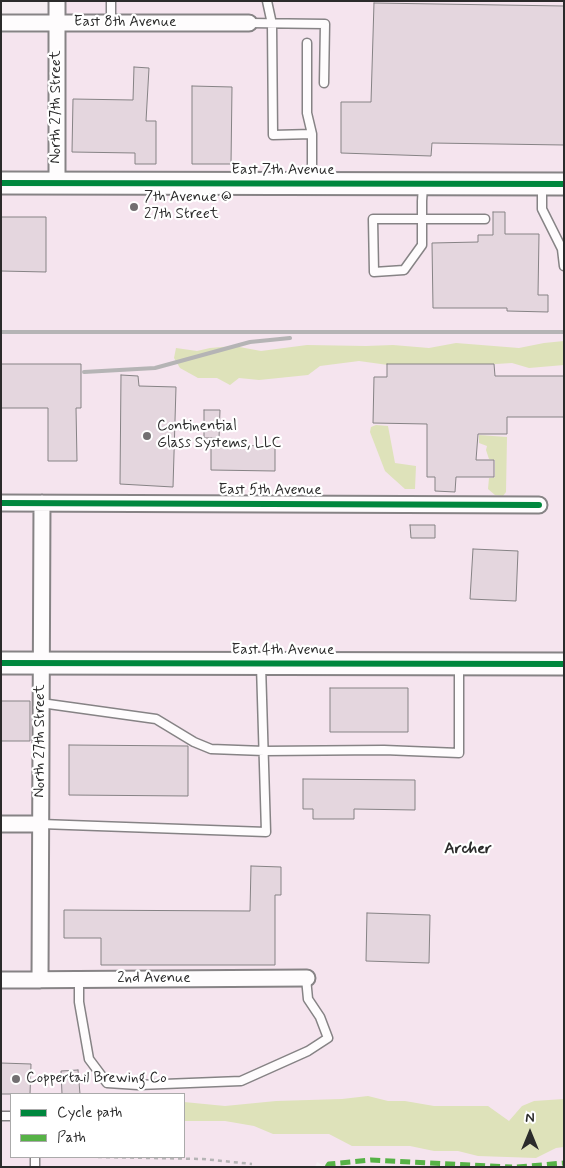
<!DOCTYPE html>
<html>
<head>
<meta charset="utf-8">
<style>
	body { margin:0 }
	#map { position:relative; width:565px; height:1168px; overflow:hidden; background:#f6eef2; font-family:Mynerve,sans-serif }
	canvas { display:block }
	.frame { position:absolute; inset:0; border:2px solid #2b2b2b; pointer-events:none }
	.legend { position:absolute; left:10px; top:1093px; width:175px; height:65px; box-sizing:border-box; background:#fff; border:1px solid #aaa; margin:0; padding:6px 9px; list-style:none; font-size:15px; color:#2b2b2b }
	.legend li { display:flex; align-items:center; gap:10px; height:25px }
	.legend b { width:25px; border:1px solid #aaa }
	.north { position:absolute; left:505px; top:1108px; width:50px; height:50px; -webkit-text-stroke:4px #fff; paint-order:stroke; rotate:0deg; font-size:14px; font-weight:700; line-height:20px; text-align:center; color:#2b2b2b }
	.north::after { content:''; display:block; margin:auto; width:18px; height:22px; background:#2b2b2b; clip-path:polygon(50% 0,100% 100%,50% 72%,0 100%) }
</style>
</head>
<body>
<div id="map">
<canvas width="565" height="1168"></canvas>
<div class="frame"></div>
<ul class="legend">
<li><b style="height:6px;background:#00873e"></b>Cycle path</li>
<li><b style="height:6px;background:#56b246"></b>Path</li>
</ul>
<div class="north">N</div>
</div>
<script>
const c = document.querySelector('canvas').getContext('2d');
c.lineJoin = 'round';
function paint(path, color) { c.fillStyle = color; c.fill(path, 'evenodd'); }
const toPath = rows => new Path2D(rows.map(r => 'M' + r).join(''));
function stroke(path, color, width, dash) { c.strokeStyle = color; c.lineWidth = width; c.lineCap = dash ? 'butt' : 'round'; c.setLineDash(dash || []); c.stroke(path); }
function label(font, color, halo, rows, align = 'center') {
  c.font = font + ' Mynerve,sans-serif'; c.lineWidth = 4.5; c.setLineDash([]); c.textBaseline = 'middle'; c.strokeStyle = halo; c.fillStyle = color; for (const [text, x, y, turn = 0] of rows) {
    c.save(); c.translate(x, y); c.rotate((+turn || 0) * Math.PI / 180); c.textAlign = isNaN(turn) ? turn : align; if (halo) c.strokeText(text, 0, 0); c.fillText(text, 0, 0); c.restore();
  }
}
paint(toPath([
	[63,1,564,1,564,1167,326,1167,317,1162,315,1167,1,1167,1,33,63,33],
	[11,1094,184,1094,184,1157,11,1157]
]), '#f5e4ee');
paint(toPath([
	[564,341,564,365,529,368,512,363,480,365,388,365,359,361,320,366,308,375,259,380,239,378,230,385,217,378,198,378,180,368,174,358,176,348,197,351,210,348,234,346,261,351,307,345,366,346,393,345,429,348,456,343,519,348,544,343],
	[376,425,388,426,395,463,416,466,415,489,405,489,385,471,370,432,371,427],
	[479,435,507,437,506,492,503,496,495,495,488,489,489,478,492,478,495,477,495,460,489,459,486,450,487,446,479,443],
	[368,1096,388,1101,405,1101,434,1106,488,1106,509,1121,522,1106,534,1101,564,1099,564,1147,556,1148,536,1158,478,1156,458,1151,434,1151,410,1146,352,1146,329,1134,273,1134,254,1126,225,1121,184,1121,184,1102,225,1106,276,1101,342,1099]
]), '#dee2ba');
const building = toPath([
	[374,3,564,6,564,145,432,143,431,156,341,153,341,102,371,102,374,3],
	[134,67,149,68,146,121,156,121,156,164,135,164,135,153,72,152,73,99,133,100,134,67],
	[192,86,232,87,231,164,192,164,192,86],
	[493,212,505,212,505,234,539,234,538,295,548,295,548,312,507,311,507,308,433,308,432,243,478,242,478,235,493,235,493,212],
	[1,217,46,217,46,272,1,271,1,217],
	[1,364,81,364,81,408,76,408,77,461,48,461,48,408,1,408,1,364],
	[387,364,494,364,495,376,564,376,564,417,507,417,507,434,478,434,476,460,494,460,494,477,456,477,455,492,435,491,435,477,427,477,427,424,373,423,374,377,387,377,387,364],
	[121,375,138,376,139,386,176,387,173,487,120,484,121,375],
	[204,410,220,410,219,438,204,438,204,410],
	[211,445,275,446,275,471,211,470,211,445],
	[410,525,435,525,435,538,411,538,410,525],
	[473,549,518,551,516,601,470,599,473,549],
	[330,688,408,688,408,732,330,732,330,688],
	[1,701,30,701,30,741,1,741,1,701],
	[69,745,188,746,188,796,69,795,69,745],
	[303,779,415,780,415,810,354,809,354,819,313,819,313,809,303,809,303,779],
	[251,866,281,867,281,895,275,895,275,965,101,965,101,938,64,938,64,910,250,911,251,866],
	[367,913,430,915,429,963,366,961,367,913],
	[1,1063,31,1064,30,1094,1,1094,1,1063],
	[78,1070,80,1094,62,1094,61,1071,78,1070]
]);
paint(building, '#e4d6de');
stroke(building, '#868385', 1);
const lane = toPath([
	[267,1,272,24,273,135,312,134],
	[111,23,111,1],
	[249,23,325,24,324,83],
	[307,43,307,113,312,134,312,182],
	[423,186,422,201,422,245,404,270,374,272,373,219,485,219],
	[542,186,542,209,562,249,564,266],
	[41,703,156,719,194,742,211,749,264,751,384,750,459,753,459,666],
	[41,824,266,832,261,665],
	[79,979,79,1002,89,1059,107,1083,138,1085,241,1081,308,1051,328,1038,320,1017,308,999,306,978],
	[1,1116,11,1116],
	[35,1157,35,1167]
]);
const street = toPath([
	[1,23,249,23],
	[57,183,57,1],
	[1,503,539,505],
	[1,824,41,824],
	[1,980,307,978],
	[40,980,42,503]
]);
const secondary = toPath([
	[1,183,564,184],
	[1,663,564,664]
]);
stroke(lane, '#868385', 11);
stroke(street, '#868385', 19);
stroke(secondary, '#868385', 25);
stroke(toPath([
	[98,1157,203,1159,252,1164]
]), '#b5b4b5', 2.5, [4, 4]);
stroke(lane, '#fefcfd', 8);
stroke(street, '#fefcfd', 15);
stroke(secondary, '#fefcfd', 21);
stroke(toPath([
	[1,332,564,332],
	[84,372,155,368,250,342,290,338]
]), '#b5b4b5', 4);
stroke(toPath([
	[327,1167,329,1164,371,1160,512,1167],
	[517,1167,564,1163]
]), '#56b246', 5, [10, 5]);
stroke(toPath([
	[1,183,564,184],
	[1,503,539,505],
	[1,663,564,664]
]), '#00873e', 6);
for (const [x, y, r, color] of [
	[134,207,5,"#726f71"],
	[147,436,5,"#726f71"],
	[16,1079,5,"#726f71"]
]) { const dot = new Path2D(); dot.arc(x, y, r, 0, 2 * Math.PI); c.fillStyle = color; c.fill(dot); stroke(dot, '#fff', 2); }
label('15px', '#2b2b2b', '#fff', [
	["East 8th Avenue",125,23],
	["North 27th Street",57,107,-90],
	["East 7th Avenue",283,171],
	["East 5th Avenue",270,491],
	["East 4th Avenue",283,651],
	["North 27th Street",41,741,-90],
	["2nd Avenue",154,979]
]);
label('15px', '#2b2b2b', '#fff', [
	["7th Avenue @",144,198],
	["27th Street",144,215],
	["Continential",157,427],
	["Glass Systems, LLC",157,444],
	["Coppertail Brewing Co",26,1079]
], 'left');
label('bold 16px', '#2b2b2b', '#fff', [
	["Archer",468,850]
]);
</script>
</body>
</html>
